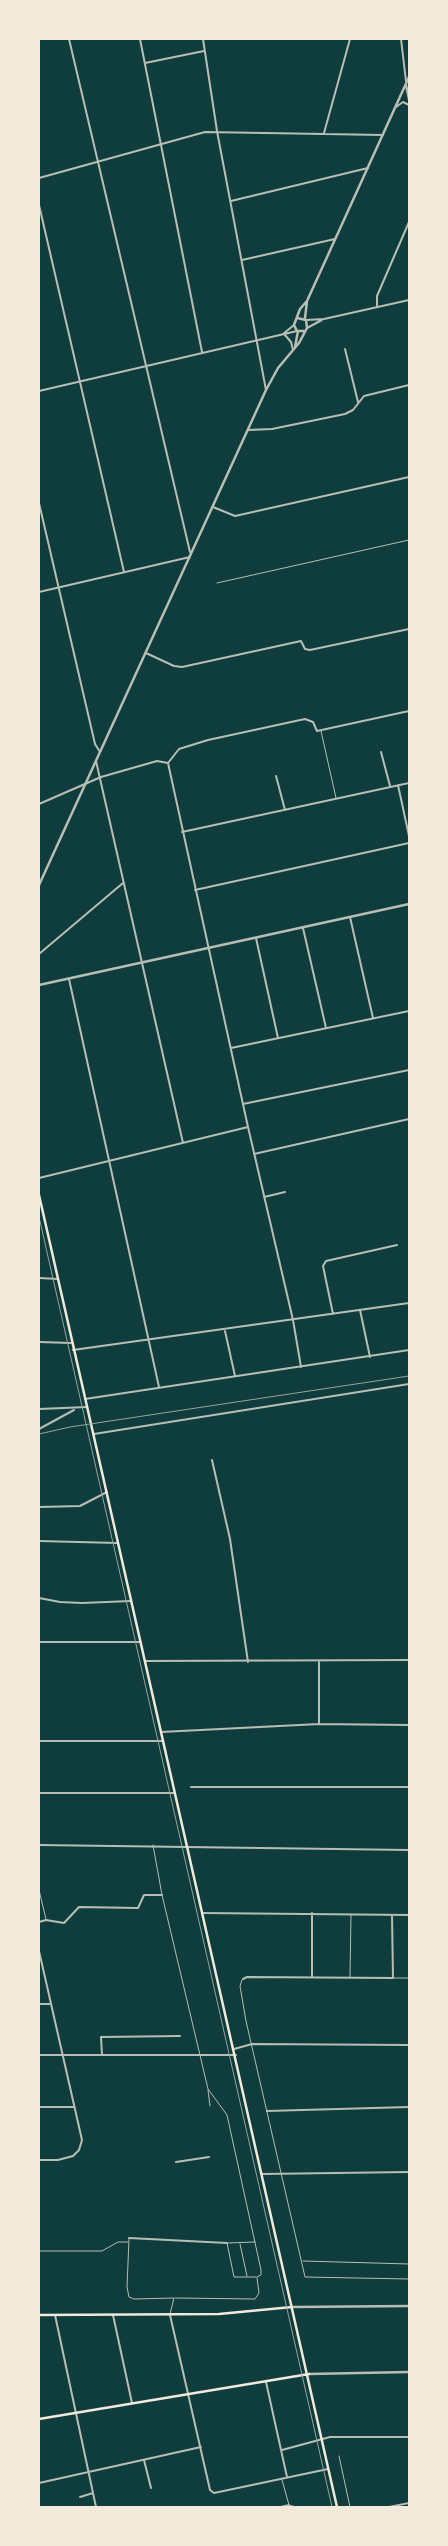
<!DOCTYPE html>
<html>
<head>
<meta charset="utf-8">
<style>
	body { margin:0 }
	#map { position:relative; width:448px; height:2546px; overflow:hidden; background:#0f3d3e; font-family:"Source Serif 4",serif }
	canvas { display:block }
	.frame { position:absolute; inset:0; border:40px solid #f1e9da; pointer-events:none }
</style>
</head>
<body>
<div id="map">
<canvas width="448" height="2546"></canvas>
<div class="frame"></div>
</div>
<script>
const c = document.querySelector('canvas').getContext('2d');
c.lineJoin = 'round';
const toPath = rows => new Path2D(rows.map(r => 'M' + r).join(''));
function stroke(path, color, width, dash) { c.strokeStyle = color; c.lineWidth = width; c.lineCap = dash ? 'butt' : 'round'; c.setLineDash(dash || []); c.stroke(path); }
stroke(toPath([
	[153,1845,162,1895,208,2089,227,2115,261,2270,261,2275,257,2277],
	[39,1890,46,1919],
	[350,1977,351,1914],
	[242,1980,240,1986,246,2021,305,2277,409,2279],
	[208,2090,210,2106],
	[129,2239,127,2287,129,2297,134,2299,174,2298,170,2314],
	[255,2242,227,2243,234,2277,256,2277],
	[240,2244,247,2276],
	[39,2251,102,2251,118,2242,128,2242],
	[303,2261,409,2264],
	[175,2298,255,2299,259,2293,257,2278],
	[339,2456,350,2507],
	[282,2480,289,2505,296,2507]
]), '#b8beb3', 1);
stroke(toPath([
	[217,583,409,540],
	[321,731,336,798],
	[394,1978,409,1978]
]), '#b8beb3', 1);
stroke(toPath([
	[69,39,190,552],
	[140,39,202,352],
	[203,39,217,131,266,390],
	[401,39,406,81],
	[145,63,204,51],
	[396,107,403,102,409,105],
	[324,133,350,39],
	[39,178,205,132,383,135],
	[231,201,368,168],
	[39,205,124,572],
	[242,260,335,239],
	[377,307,377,296,409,222],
	[306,320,324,319,409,300],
	[307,328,322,320],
	[283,334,294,325],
	[285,335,291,342,293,350],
	[345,349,358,402],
	[39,391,297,331],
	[248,430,272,429,345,414,353,410,364,396,409,385],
	[39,503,95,744,100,752],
	[213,507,235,516,409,477],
	[39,592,190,557],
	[146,653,174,666,182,667,301,641,305,649,310,650,409,629],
	[381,752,390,786],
	[96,761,183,1143],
	[168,763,248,1127,293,1320,301,1367],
	[168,763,179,749,208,740,305,719,313,722,317,731,409,711],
	[276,776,285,810],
	[398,785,409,836],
	[39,804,101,777,157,761,168,763],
	[182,832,409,783],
	[195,890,409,843],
	[350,917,373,1018],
	[303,928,326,1028],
	[256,938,278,1038],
	[39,954,123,883],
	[69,979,159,1387],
	[231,1048,409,1011],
	[243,1104,409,1070],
	[254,1154,409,1119],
	[39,1178,248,1127],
	[264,1197,285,1192],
	[39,1278,58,1279],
	[360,1310,370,1357],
	[333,1314,323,1266,326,1261,397,1245],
	[225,1331,235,1376],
	[39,1342,71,1343],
	[73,1350,409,1303],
	[85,1399,409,1350],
	[39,1409,87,1407],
	[39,1429,74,1410],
	[94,1434,409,1384],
	[212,1460,230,1539,248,1662],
	[39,1507,80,1506,107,1492],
	[39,1541,117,1543],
	[39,1598,60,1602,82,1603,131,1601],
	[39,1642,140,1642],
	[145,1661,409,1660],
	[319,1724,319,1661],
	[161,1732,319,1724,409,1725],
	[39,1741,163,1741],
	[191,1787,409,1787],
	[39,1793,174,1793],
	[39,1845,409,1850],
	[202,1913,409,1915],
	[312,1913,312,1977],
	[39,1922,46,1920,64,1923,79,1907,138,1908,144,1895,162,1895],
	[39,1951,82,2140,79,2150,73,2156,58,2160,39,2160],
	[243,1979,247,1977,393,1978,392,1915],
	[39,2004,51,2004],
	[234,2049,252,2044,409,2045],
	[39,2055,236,2055],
	[102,2055,101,2037,180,2036],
	[39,2107,74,2107],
	[267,2111,409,2107],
	[176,2162,209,2157],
	[262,2174,409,2172],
	[129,2238,227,2243],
	[55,2315,96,2507],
	[113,2315,132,2403],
	[170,2315,210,2490,214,2493,328,2469],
	[266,2382,287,2477],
	[282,2450,330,2437,409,2437],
	[144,2460,151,2488],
	[39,2483,201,2447],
	[80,2497,93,2493],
	[281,2507,289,2505],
	[389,2507,409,2503]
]), '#b8beb3', 2);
stroke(toPath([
	[406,85,409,99],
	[305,318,307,301,409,77],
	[304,331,297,331,294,325,300,309,306,302],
	[295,347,298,331],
	[39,885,266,390,278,368,299,343,307,328,306,320,297,318],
	[39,985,409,904],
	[292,2307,409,2306],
	[309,2374,409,2372]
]), '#b8beb3', 2.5);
stroke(toPath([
	[39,1195,337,2507],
	[39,2315,219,2314,292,2307],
	[39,2419,309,2374]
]), '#f1e9da', 2.5);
stroke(toPath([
	[39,1217,332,2507]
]), '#97a49c', 1);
stroke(toPath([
	[39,1434,70,1427,409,1376]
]), '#97a49c', 1);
</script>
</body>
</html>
